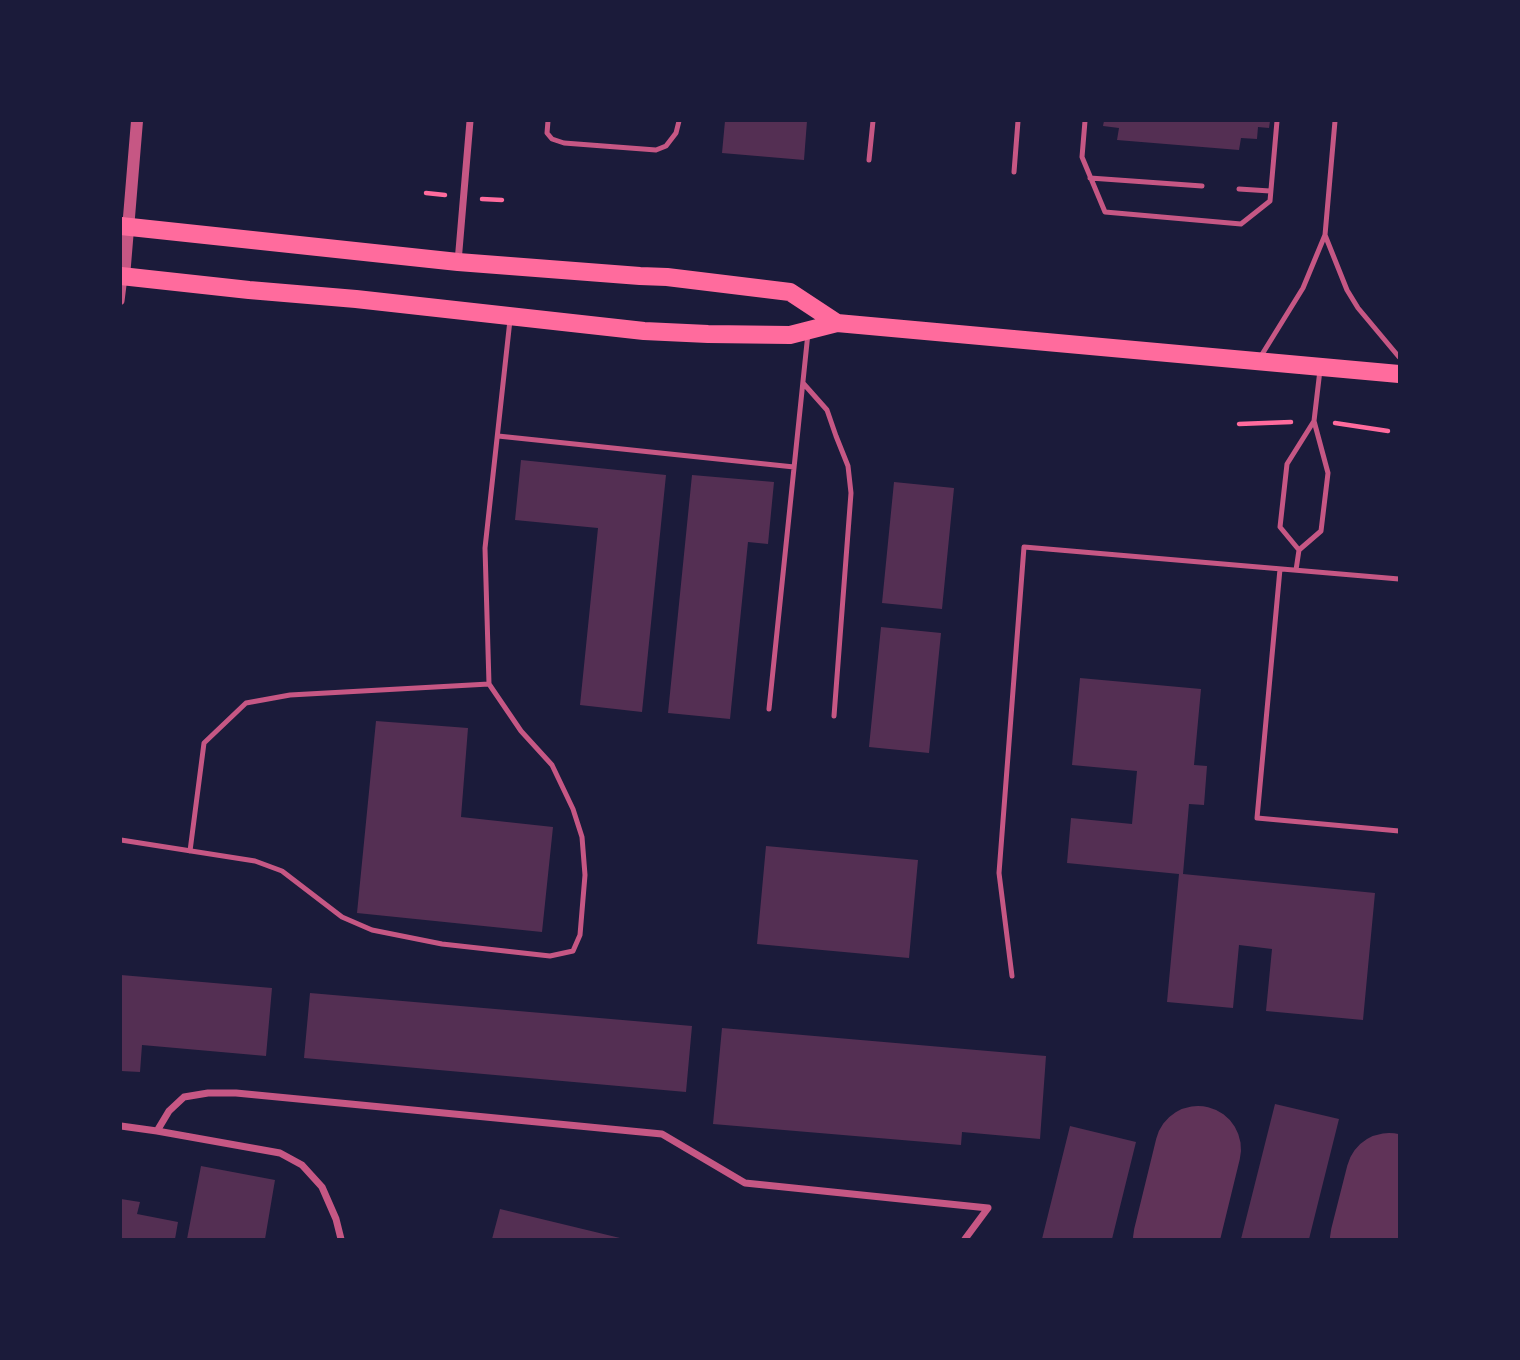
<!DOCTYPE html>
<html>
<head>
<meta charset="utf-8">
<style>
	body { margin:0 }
	#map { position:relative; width:1520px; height:1360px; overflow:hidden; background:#1b1b3a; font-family:"Exo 2",sans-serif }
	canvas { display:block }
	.frame { position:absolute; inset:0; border:122px solid #1b1b3a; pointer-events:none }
</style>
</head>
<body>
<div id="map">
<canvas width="1520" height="1360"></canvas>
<div class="frame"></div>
</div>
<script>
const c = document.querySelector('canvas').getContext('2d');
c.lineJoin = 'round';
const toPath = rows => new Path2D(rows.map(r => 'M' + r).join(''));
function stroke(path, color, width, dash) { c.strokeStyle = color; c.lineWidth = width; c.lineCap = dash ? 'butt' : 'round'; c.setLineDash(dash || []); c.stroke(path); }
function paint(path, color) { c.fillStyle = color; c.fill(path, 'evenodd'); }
stroke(toPath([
	[1176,1239,1198,1149],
	[1373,1239,1389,1176]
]), '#603358', 86);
paint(toPath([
	[725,121,807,121,804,160,722,153],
	[1104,121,1270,121,1269,128,1258,127,1257,139,1241,138,1239,150,1117,140,1119,128,1103,126],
	[521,460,666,475,642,712,580,705,598,528,515,520],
	[692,475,774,482,768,544,748,542,730,719,668,713],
	[894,482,954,488,942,609,882,603],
	[881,627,941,633,929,753,869,747],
	[1080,678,1201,689,1194,765,1207,766,1204,805,1189,804,1183,874,1375,893,1363,1020,1266,1011,1272,949,1239,945,1233,1008,1167,1002,1179,874,1067,863,1071,818,1132,824,1137,771,1072,765],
	[376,721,468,728,461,817,553,827,542,932,357,913],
	[766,846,918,860,909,958,757,944],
	[121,975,272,988,266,1056,142,1045,140,1072,121,1071],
	[310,993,692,1026,686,1092,304,1058],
	[722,1028,1046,1056,1040,1139,962,1132,961,1145,713,1124],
	[1275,1104,1339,1119,1309,1239,1241,1239],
	[1070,1126,1136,1142,1112,1239,1042,1239],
	[201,1166,275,1180,265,1239,187,1239],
	[121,1199,140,1202,137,1214,178,1222,175,1239,121,1239],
	[500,1209,620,1238,620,1239,492,1239]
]), '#542f53');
stroke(toPath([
	[426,193,445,195],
	[482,199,502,200],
	[1335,423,1388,431],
	[1239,424,1291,422]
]), '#ff6b9d', 4.5);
stroke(toPath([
	[548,121,547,133,552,139,564,143,656,150,666,146,676,133,679,121],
	[1085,121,1082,157,1105,212,1241,224,1270,201,1277,121],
	[869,160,873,121],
	[1014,172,1018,121],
	[1090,178,1202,186],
	[1239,189,1270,191],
	[1325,235,1347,290,1358,308,1399,357],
	[1261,356,1303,288,1325,235,1335,121],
	[803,383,827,410,836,436,848,466,851,493,834,716],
	[498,436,794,467],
	[1299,550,1280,527,1287,464,1314,421],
	[1280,569,1257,818,1399,831],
	[1296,570,1299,550,1321,531,1328,473,1314,421,1320,370],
	[769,709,808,333],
	[121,840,255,861,282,871,342,917,372,930,442,944,550,956,573,951,580,935,585,875,582,837,573,809,552,765,521,731,489,684,485,548,510,320],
	[190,851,204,743,246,703,290,695,489,684],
	[1012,976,999,873,1024,547,1399,579]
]), '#c65784', 5);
stroke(toPath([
	[458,262,470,121],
	[121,301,124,277],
	[121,1126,157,1131,169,1111,184,1097,208,1093,236,1093,662,1134,745,1183,988,1208,965,1239],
	[157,1131,280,1153,302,1165,322,1187,336,1219,341,1239]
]), '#c65784', 7);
stroke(toPath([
	[124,277,137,121]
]), '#c65784', 12);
stroke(toPath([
	[121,226,458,262,640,276,667,277,790,292,837,323],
	[121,276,249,290,356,299,644,331,708,334,790,335,837,323,1399,374]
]), '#ff6b9d', 18);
</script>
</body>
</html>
